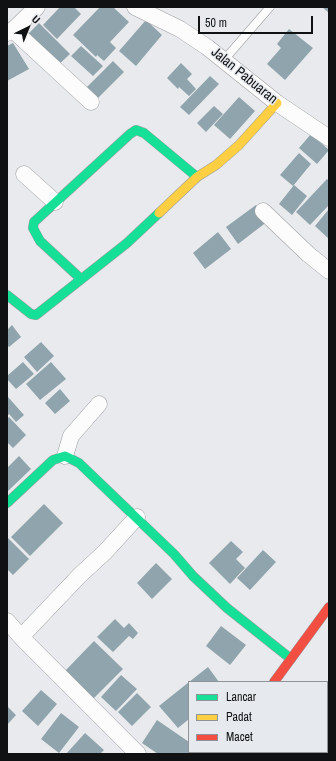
<!DOCTYPE html>
<html>
<head>
<meta charset="utf-8">
<style>
	body { margin:0 }
	#map { position:relative; width:336px; height:761px; overflow:hidden; background:#e8eaed; font-family:"Archivo Narrow",sans-serif }
	canvas { display:block }
	.frame { position:absolute; inset:0; border:8px solid #101112; pointer-events:none }
	.legend { position:absolute; left:188px; top:681px; width:140px; height:72px; box-sizing:border-box; background:#e6eaef; border:1px solid #909397; margin:0; padding:5px 7px; list-style:none; font-size:12px; color:#101112 }
	.legend li { display:flex; align-items:center; gap:8px; height:20px }
	.legend b { width:20px; border:1px solid #909397 }
	.north { position:absolute; left:8px; top:8px; width:40px; height:40px; -webkit-text-stroke:3px #e6eaef; paint-order:stroke; rotate:43deg; font-size:11px; font-weight:700; line-height:16px; text-align:center; color:#101112 }
	.north::after { content:''; display:block; margin:auto; width:14px; height:18px; background:#101112; clip-path:polygon(50% 0,100% 100%,50% 72%,0 100%) }
	.scale { position:absolute; left:198px; top:16px; width:115px; height:18px; box-sizing:border-box; border:2px solid #101112; border-top:0; padding-left:5px; font-size:12px; line-height:14px; white-space:nowrap; color:#101112; -webkit-text-stroke:3px #e6eaef; paint-order:stroke }
</style>
</head>
<body>
<div id="map">
<canvas width="336" height="761"></canvas>
<div class="frame"></div>
<ul class="legend">
<li><b style="height:5px;background:#16e098"></b>Lancar</li>
<li><b style="height:5px;background:#ffcf43"></b>Padat</li>
<li><b style="height:5px;background:#f24e42"></b>Macet</li>
</ul>
<div class="north">U</div>
<div class="scale">50 m</div>
</div>
<script>
const c = document.querySelector('canvas').getContext('2d');
c.lineJoin = 'round';
function paint(path, color) { c.fillStyle = color; c.fill(path, 'evenodd'); }
const toPath = rows => new Path2D(rows.map(r => 'M' + r).join(''));
function stroke(path, color, width, dash) { c.strokeStyle = color; c.lineWidth = width; c.lineCap = dash ? 'butt' : 'round'; c.setLineDash(dash || []); c.stroke(path); }
function label(font, color, halo, rows, align = 'center') {
  c.font = font + ' "Archivo Narrow",sans-serif'; c.lineWidth = 3; c.setLineDash([]); c.textBaseline = 'middle'; c.strokeStyle = halo; c.fillStyle = color; for (const [text, x, y, turn = 0] of rows) {
    c.save(); c.translate(x, y); c.rotate((+turn || 0) * Math.PI / 180); c.textAlign = isNaN(turn) ? turn : align; if (halo) c.strokeText(text, 0, 0); c.fillText(text, 0, 0); c.restore();
  }
}
paint(toPath([
	[60,7,74,7,81,14,57,39,43,25],
	[100,7,113,7,129,22,110,42,116,48,104,61,97,55,96,57,73,35],
	[322,7,329,7,329,13],
	[146,20,162,35,136,66,119,51],
	[39,23,70,54,56,67,25,37],
	[289,29,313,48,285,80,267,64,281,48,277,44],
	[13,43,29,69,7,81,7,46],
	[81,46,103,66,93,76,71,56],
	[113,61,124,72,95,101,84,90],
	[181,63,192,74,187,79,196,89,189,96,179,87,178,89,167,78],
	[210,76,219,84,189,115,180,107],
	[239,97,255,111,230,139,214,125],
	[214,106,223,114,206,132,197,123],
	[311,134,329,150,317,164,299,148],
	[299,153,311,164,293,186,280,175],
	[327,179,329,181,329,205,310,225,296,212],
	[294,185,307,196,292,215,279,204],
	[256,205,268,221,238,244,226,227],
	[329,209,329,239,315,226],
	[218,232,231,249,205,269,193,253],
	[12,325,21,337,9,347,7,345,7,330],
	[41,342,54,356,37,372,24,357],
	[23,362,34,374,16,389,7,379,7,376],
	[51,362,66,379,40,400,26,384],
	[60,389,70,401,55,414,45,403],
	[8,397,24,415,16,422,9,414,7,416],
	[9,417,26,435,13,448,7,442,7,419],
	[19,456,31,469,7,492,7,468],
	[44,504,63,523,30,556,11,537],
	[7,537,29,559,13,575,7,569],
	[231,541,243,552,236,559,245,568,230,584,209,563],
	[263,550,276,562,250,590,237,578],
	[156,563,172,579,152,599,137,583],
	[115,619,124,628,129,623,138,633,133,639,129,636,113,652,97,637],
	[221,626,246,645,230,665,206,646],
	[94,641,123,669,93,699,65,671],
	[208,667,219,682,189,682],
	[121,675,137,689,116,711,101,697],
	[189,682,189,719,178,728,159,706],
	[41,690,57,704,38,726,22,711],
	[137,693,151,707,132,726,118,712],
	[7,706,16,715,7,725],
	[61,713,79,727,59,753,41,739],
	[157,720,189,742,189,752,193,752,191,754,158,754,142,743],
	[329,722,329,732,327,730,327,724],
	[85,733,104,750,100,754,66,754],
	[252,752,281,752,284,754,250,754]
]), '#8fa4ac');
const lane = toPath([
	[224,60,270,7]
]);
const street = toPath([
	[135,7,180,29,207,47,277,103,329,138],
	[13,30,91,102],
	[7,33,13,30,37,7],
	[24,174,55,202],
	[263,211,308,254,329,271],
	[65,456,71,436,99,404],
	[7,621,21,637,80,575,105,552,137,517],
	[21,637,138,754]
]);
const fast = toPath([
	[81,279,40,241,33,228,34,222,130,134,136,130,144,133,197,177],
	[7,295,31,314,36,315,127,243,159,213],
	[7,503,53,460,65,456,79,463,174,554,193,576,227,608,291,659]
]);
const slow = toPath([
	[159,213,197,177,216,165,239,145,277,103],
	[215,754,216,752]
]);
const jam = toPath([
	[274,682,329,607]
]);
stroke(lane, '#9e9fa2', 9);
stroke(street, '#9e9fa2', 17);
stroke(fast, '#9e9fa2', 10);
stroke(slow, '#9e9fa2', 10);
stroke(jam, '#9e9fa2', 10);
stroke(lane, '#fcfcfc', 8);
stroke(street, '#fcfcfc', 16);
stroke(fast, '#16e098', 9);
stroke(slow, '#ffcf43', 9);
stroke(jam, '#f24e42', 9);
label('14px', '#101112', '#e6eaef', [
	["Jalan Pabuaran",244,76,39]
]);
</script>
</body>
</html>
